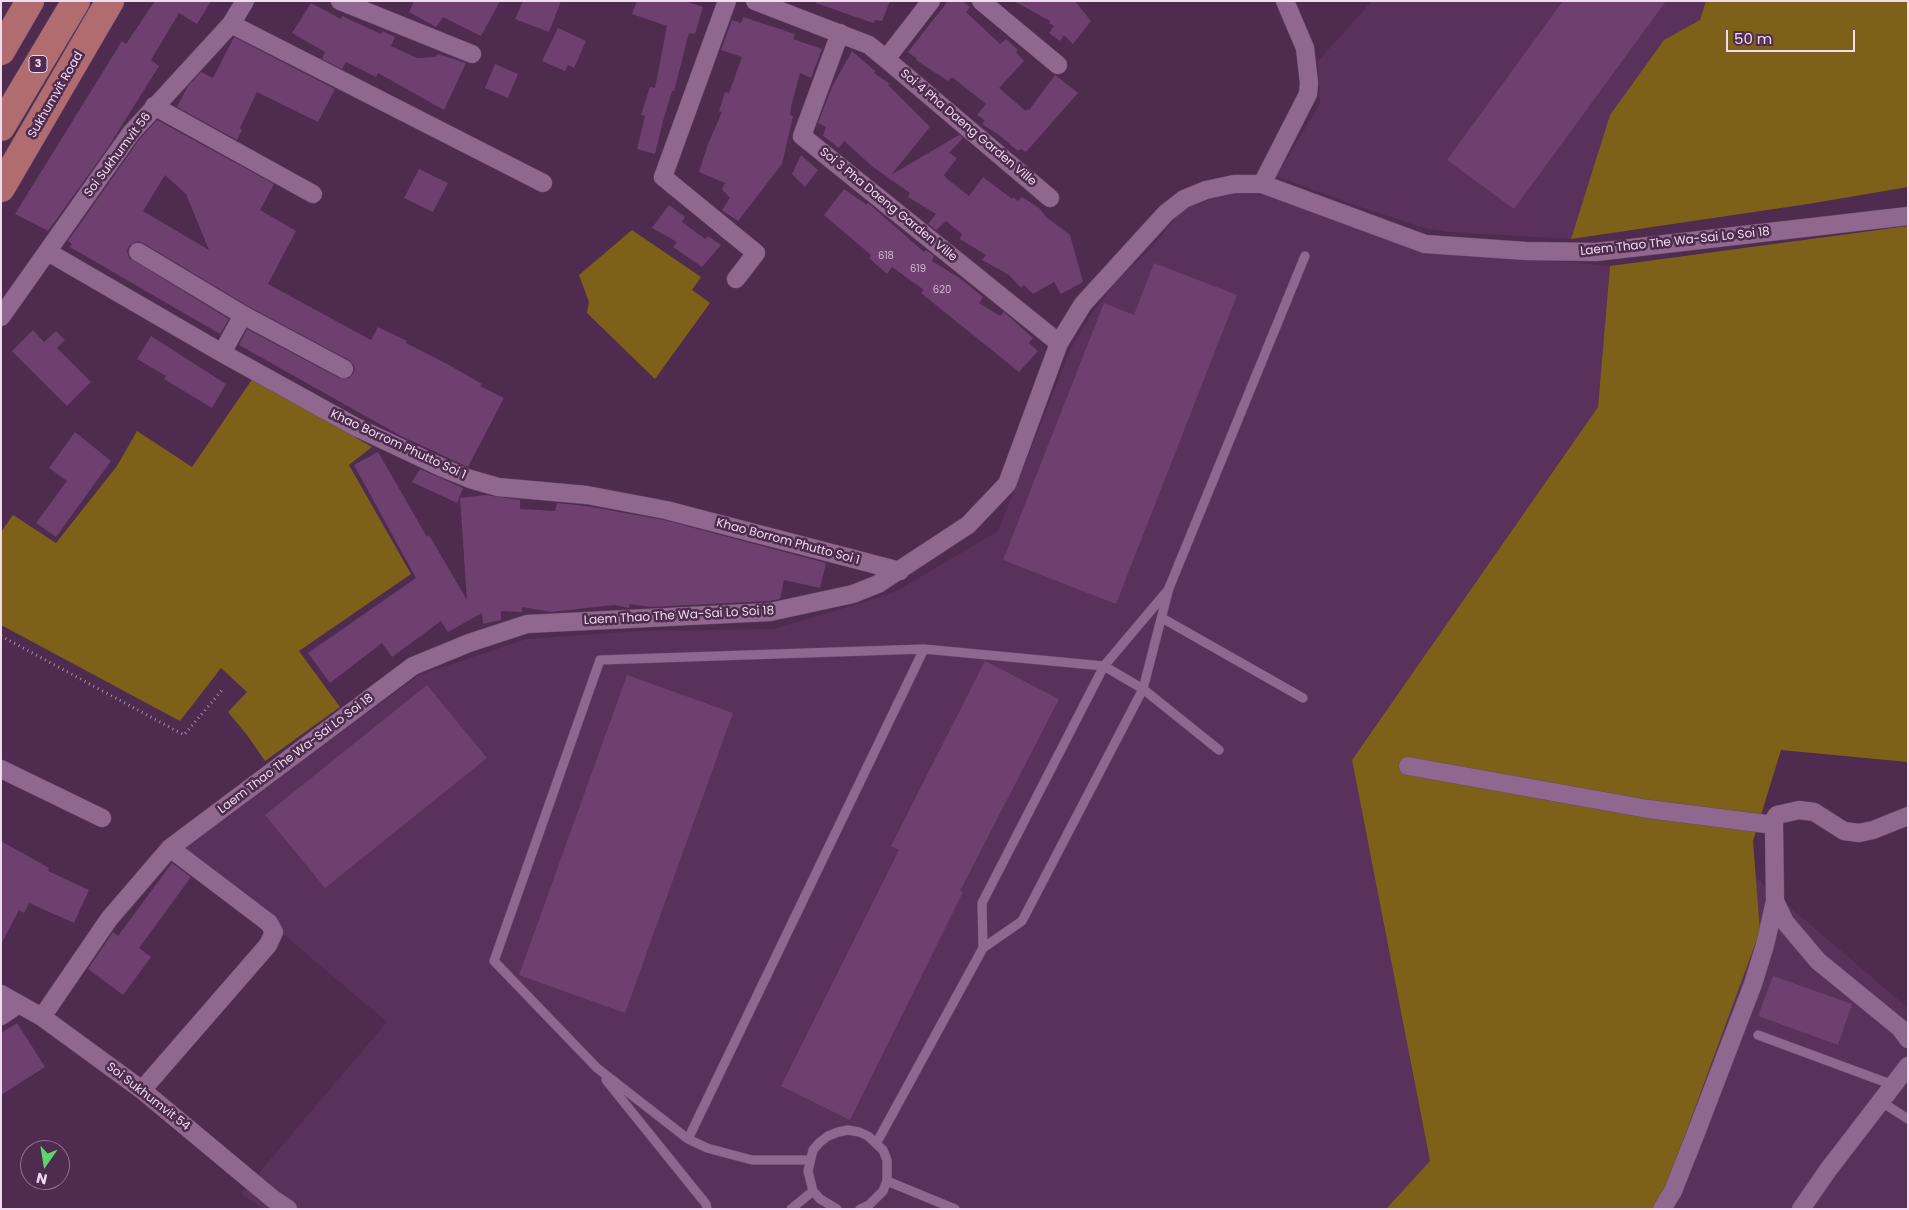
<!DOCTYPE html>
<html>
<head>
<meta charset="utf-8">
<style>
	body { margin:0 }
	#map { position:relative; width:1909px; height:1210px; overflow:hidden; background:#4e2b4f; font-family:Poppins,sans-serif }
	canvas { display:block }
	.frame { position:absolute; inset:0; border:2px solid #f1dbf1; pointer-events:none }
	.north { position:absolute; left:20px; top:1140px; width:50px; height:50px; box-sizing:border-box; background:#4e2b4f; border:1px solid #8f7190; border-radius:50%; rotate:193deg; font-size:14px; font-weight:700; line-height:20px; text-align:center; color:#f1dbf1 }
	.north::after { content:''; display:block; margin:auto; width:18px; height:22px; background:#5dd56d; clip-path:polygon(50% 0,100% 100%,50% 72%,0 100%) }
	.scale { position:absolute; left:1726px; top:30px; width:129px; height:22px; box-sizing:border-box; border:2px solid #f1dbf1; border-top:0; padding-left:6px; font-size:15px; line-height:18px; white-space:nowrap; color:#f1dbf1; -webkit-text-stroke:4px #4e2b4f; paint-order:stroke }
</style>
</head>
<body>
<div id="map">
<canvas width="1909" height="1210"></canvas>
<div class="frame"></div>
<div class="north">N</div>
<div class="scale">50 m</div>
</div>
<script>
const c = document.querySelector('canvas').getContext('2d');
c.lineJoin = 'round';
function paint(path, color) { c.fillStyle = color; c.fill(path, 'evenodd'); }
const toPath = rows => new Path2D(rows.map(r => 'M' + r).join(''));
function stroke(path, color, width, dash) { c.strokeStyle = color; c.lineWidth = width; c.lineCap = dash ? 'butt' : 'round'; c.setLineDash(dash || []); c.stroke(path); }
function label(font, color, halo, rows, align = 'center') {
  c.font = font + ' Poppins,sans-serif'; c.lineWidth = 5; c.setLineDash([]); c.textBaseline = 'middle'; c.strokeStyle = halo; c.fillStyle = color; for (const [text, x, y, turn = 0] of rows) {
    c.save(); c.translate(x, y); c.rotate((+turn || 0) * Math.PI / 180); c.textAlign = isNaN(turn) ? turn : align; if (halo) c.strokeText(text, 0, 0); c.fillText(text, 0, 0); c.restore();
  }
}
paint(toPath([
	[1372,1,1706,1,1700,20,1664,41,1610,115,1571,239,1448,232,1424,228,1363,208,1276,176,1320,104,1318,61],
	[1236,193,1266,196,1365,230,1426,254,1531,258,1610,266,1598,407,1352,760,1430,1162,1386,1209,263,1209,241,1194,387,1022,180,847,419,675,526,639,638,631,774,629,893,593,998,531,1071,348,1092,313,1118,280,1153,246,1182,209,1204,201],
	[1755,877,1908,1008,1908,1209,1654,1209,1660,1203,1760,931]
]), '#59315b');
paint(toPath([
	[1706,1,1908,1,1908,187,1808,204,1571,239,1610,115,1664,40,1700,20],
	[1908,226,1908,762,1781,750,1753,841,1760,931,1660,1203,1654,1209,1386,1209,1430,1161,1352,760,1598,407,1610,266],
	[632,230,701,277,692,290,710,303,655,379,587,313,589,302,579,275],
	[253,378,372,447,349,465,411,574,299,651,340,707,265,761,247,735,228,712,247,692,221,668,180,721,1,625,1,532,13,515,56,543,117,466,137,431,192,467]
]), '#7e6119');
paint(toPath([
	[155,1,211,1,197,24,179,13,151,60,159,66,107,149,48,231,15,214,122,41,126,44],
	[414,1,500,1,481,36,443,17,436,27,409,12],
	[523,1,561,1,549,32,515,19],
	[637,1,685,1,703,7,695,34,689,33,674,91,672,91,663,121,655,154,637,149,645,116,641,115,650,87,655,88,667,26,632,14],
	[817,1,890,1,882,21,876,20,873,23,816,3],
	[948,1,963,1,970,7,966,12,1000,44,1006,39,1018,50,1016,52,1024,61,999,88,1026,111,1027,109,1029,110,1055,75,1078,93,1026,152,1021,149,1018,151,999,135,982,124,985,120,977,115,986,104,952,77,948,81,916,60,917,59,908,52],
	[1014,1,1075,1,1091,21,1073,44,1064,35,1060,41,1049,33,1054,26,1049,23,1050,21],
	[1563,1,1666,1,1514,209,1447,160],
	[311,3,341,19,342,16,381,34,382,31,395,37,391,46,417,58,435,57,438,54,466,63,444,110,378,73,376,77,346,62,342,69,322,59,325,52,292,33],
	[743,17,795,34,793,39,822,49,811,78,800,73,791,107,790,115,793,116,782,164,738,221,722,210,730,198,722,189,725,183,699,172,708,144,722,112,719,111,725,92,729,93,742,57,721,50,732,20,741,23],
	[558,28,586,41,574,68,568,65,565,71,542,61],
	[234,37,335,89,318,122,257,92,240,128,242,130,237,140,177,107,188,86,201,72,213,78],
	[852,51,875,71,874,73,890,84,888,85,930,127,891,175,959,135,963,138,949,153,957,158,944,175,946,178,969,196,983,177,1012,199,1013,197,1018,201,1022,197,1039,208,1046,217,1070,235,1083,282,1061,294,1054,282,1033,294,1024,285,1021,288,1009,275,982,260,986,255,960,239,962,234,946,221,936,230,928,224,936,214,908,197,910,193,873,167,844,141,839,148,823,136,826,127,818,123,832,87],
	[495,64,518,74,508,98,485,88],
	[157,120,274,184,260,210,296,231,268,284,371,340,378,327,407,341,406,343,449,365,482,384,480,386,504,398,468,467,401,436,239,345,247,329,339,378,349,378,353,374,355,369,353,364,349,360,248,306,143,243,138,241,129,246,127,251,129,258,229,319,220,334,70,247,72,244,68,241,139,140],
	[165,175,186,194,209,250,143,211],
	[801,155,818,170,805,187,792,174],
	[419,169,448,183,433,212,404,198],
	[844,189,867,205,868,203,924,252,926,250,934,256,932,261,961,279,983,297,979,303,1000,316,1004,312,1033,338,1029,343,1038,351,1019,372,921,293,924,290,892,267,887,274,869,258,871,255,824,215],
	[669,205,685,217,682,222,705,239,708,236,721,245,702,267,673,247,677,242,652,228],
	[1154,263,1237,295,1116,604,1003,560,1104,303,1134,315],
	[33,330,44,342,56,331,65,340,57,348,91,382,67,406,12,351],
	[151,336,226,384,212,408,164,379,166,376,137,359],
	[75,432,111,461,56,537,36,523,67,481,49,468],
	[378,452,427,537,429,535,467,600,460,498,486,495,520,500,520,509,555,511,557,503,586,506,664,520,826,563,820,588,784,580,780,599,769,601,650,607,630,604,629,608,614,605,551,612,522,607,522,612,501,611,501,620,483,624,482,613,448,632,441,621,392,657,382,643,330,683,308,653,416,578,354,465],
	[420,469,463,488,457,503,412,482],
	[985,661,1059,699,960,891,963,892,850,1120,781,1086,899,850,891,846],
	[627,675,733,713,625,1013,519,975],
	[427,685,487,758,325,888,265,815],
	[1,841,49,868,48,871,89,890,74,923,29,903,24,913,19,910,1,944],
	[172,863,191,877,139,948,151,957,123,995,88,969,113,932,118,936],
	[1773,976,1852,1004,1838,1045,1758,1016],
	[17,1023,45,1067,1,1095,1,1033]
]), '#6e4070');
const service = toPath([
	[1162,618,1303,698],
	[983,948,982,903,1104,666,1168,590],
	[1758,1035,1893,1085],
	[606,1080,706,1204,707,1209],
	[1880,1101,1908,1119],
	[688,1139,924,649,1104,666,1143,689,1219,750],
	[877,1142,983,948,1022,921,1143,689,1169,588,1305,256],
	[809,1160,752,1160,707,1148,688,1139,597,1068,494,961,600,660,924,649],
	[887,1181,955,1209],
	[791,1209,813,1191],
	[837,1209,820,1199,813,1191,808,1171,813,1150,820,1142,828,1136,838,1132,848,1130,859,1132,868,1136,883,1150,887,1160,887,1181,883,1191,869,1205,860,1209]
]);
const minor = toPath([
	[340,1,472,54],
	[727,1,663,177,756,253,736,279],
	[755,1,869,45,886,59,931,1],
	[981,1,1058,65],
	[231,24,543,183],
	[840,33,802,136,1059,343],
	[886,59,1050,198],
	[154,106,313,194],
	[1262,184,1308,94,1309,83,1305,48,1285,1],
	[48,252,222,353,354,426,443,468,470,479,498,487,587,495,666,510,900,571],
	[138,252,243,315,344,369],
	[1,317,131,133,231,24,245,1],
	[222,353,243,315],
	[1408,766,1648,809,1774,825],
	[1,769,102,818],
	[1908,816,1873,830,1859,833,1844,831,1814,812,1799,810,1777,815,1775,818,1774,825,1775,901,1785,922,1818,961,1900,1028,1908,1039],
	[1,994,42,1017,142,1090,273,1199,288,1209],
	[1,1016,19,1004],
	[42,1017,109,919,170,848,413,666,469,643,527,624,770,612,853,594,878,584,968,525,1007,484,1059,343,1083,304,1166,213,1184,199,1206,190,1234,184,1262,184,1425,244,1526,251,1596,252,1908,216],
	[142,1090,268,945,274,932,269,923,170,848],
	[1662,1209,1673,1191,1694,1138,1753,984,1765,945,1775,901],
	[1801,1209,1828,1170,1908,1066]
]);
const trunk = toPath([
	[1,51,30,1],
	[1,127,76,1],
	[1,188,110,1]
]);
stroke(service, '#684a69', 10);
stroke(minor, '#684a69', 19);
stroke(trunk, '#684a69', 29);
stroke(toPath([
	[1,636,184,735,223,689]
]), '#a589a6', 3, [1, 4]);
stroke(service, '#8f678f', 9);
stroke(minor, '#8f678f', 18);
stroke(trunk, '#b06c6e', 28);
label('10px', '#d0b4d1', null, [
	["618",886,256],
	["619",918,269],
	["620",942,290]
]);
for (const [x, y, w] of [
	[38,64,18]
]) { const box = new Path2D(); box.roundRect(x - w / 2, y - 8.5, w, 17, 4); c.fillStyle = '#4e2b4f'; c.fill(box); stroke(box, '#f1dbf1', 1); }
label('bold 11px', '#f1dbf1', null, [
	["3",38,64]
]);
label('12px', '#f1dbf1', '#4e2b4f', [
	["Sukhumvit Road",56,95,-60],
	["Soi 4 Pha Daeng Garden Ville",968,128,40],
	["Soi Sukhumvit 56",118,155,-53],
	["Soi 3 Pha Daeng Garden Ville",888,205,39],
	["Laem Thao The Wa-Sai Lo Soi 18",1675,242,-6],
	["Khao Borrom Phutto Soi 1",398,445,25],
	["Khao Borrom Phutto Soi 1",788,542,15],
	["Laem Thao The Wa-Sai Lo Soi 18",679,616,-3],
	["Laem Thao The Wa-Sai Lo Soi 18",296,754,-37],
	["Soi Sukhumvit 54",148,1097,38]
]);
</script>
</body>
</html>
